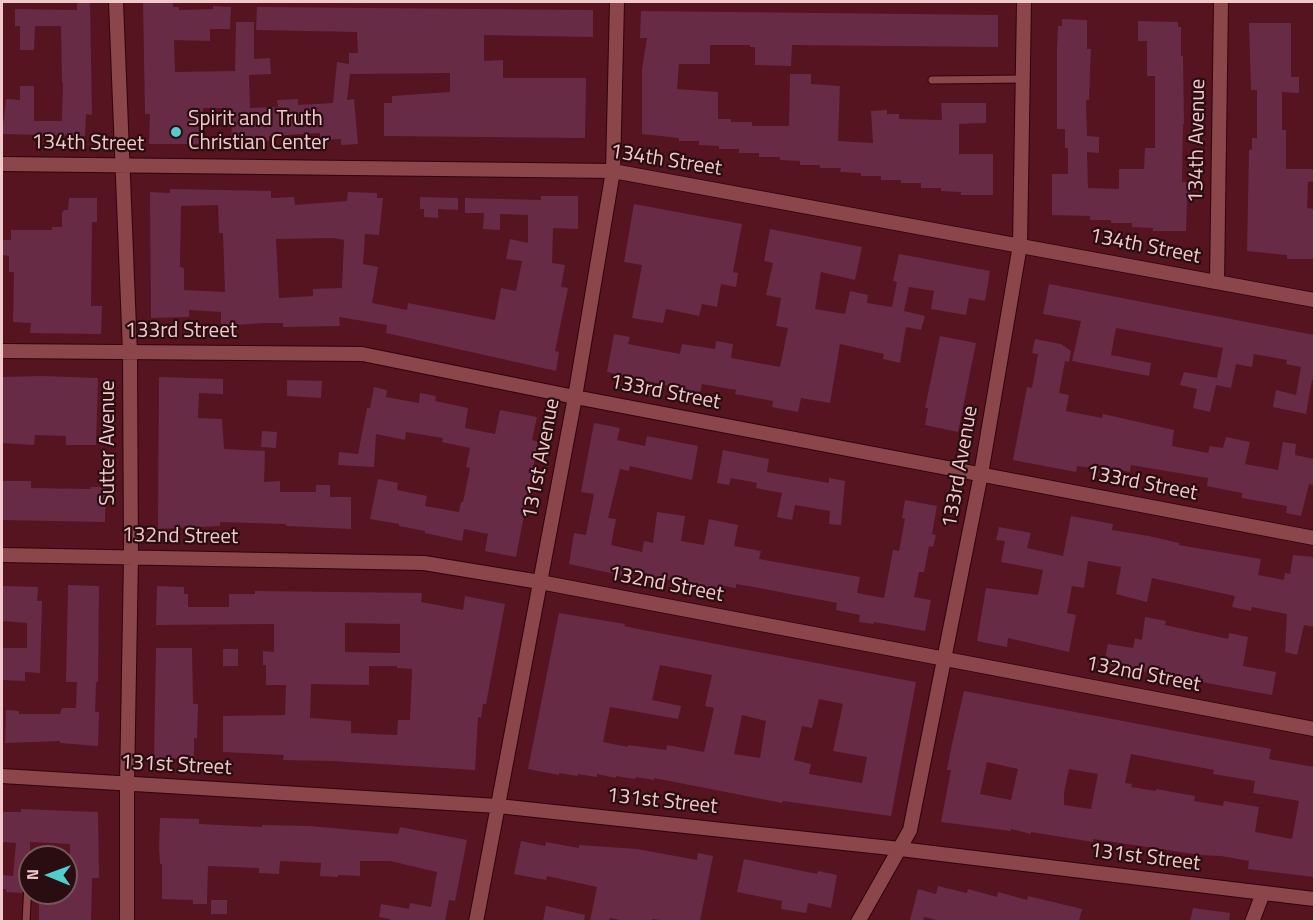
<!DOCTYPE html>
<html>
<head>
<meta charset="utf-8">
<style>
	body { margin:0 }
	#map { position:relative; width:1316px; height:923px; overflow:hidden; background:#55141f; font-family:"Titillium Web",sans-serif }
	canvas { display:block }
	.frame { position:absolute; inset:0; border:3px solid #f2c8ca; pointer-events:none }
	.north { position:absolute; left:18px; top:845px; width:60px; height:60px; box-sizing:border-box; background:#290d10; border:2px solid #79585a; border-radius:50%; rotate:271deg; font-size:16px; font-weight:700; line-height:24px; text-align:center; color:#f2c8ca }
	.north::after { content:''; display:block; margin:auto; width:21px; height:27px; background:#52cdcd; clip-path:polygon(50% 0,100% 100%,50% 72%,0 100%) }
</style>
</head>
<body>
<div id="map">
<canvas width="1316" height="923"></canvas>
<div class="frame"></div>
<div class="north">N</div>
</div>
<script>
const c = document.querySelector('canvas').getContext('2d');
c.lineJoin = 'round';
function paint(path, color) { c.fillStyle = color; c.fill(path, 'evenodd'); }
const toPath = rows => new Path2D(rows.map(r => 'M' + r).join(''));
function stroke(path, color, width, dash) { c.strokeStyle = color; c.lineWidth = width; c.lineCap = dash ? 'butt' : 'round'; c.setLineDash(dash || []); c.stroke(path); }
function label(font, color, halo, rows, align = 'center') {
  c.font = font + ' "Titillium Web",sans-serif'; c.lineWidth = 4.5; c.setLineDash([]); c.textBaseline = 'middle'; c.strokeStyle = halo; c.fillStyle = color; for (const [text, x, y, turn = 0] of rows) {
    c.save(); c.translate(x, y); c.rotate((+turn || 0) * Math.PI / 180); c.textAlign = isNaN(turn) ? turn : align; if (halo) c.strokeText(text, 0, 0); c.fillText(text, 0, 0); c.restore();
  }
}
paint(toPath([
	[77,2,90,2,92,115,86,114,85,136,2,134,6,99,20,100,20,86,34,86,34,121,62,121,63,83,62,83,61,26,35,26,34,50,20,50,20,26,15,26,15,9,77,10],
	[143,2,173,2,173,7,179,7,179,10,213,9,213,6,231,7,230,29,210,29,210,41,174,40,175,72,235,71,236,22,254,22,254,59,270,58,271,74,249,75,250,108,278,107,277,100,298,99,298,105,333,103,337,62,349,64,349,53,358,53,357,32,256,30,257,7,593,10,593,37,484,35,484,61,503,60,503,78,586,78,585,138,384,136,384,103,392,103,392,96,450,92,450,73,350,74,347,100,354,99,358,144,341,145,341,139,320,140,320,133,269,136,269,141,232,141,231,108,203,108,202,144,149,144,150,114,145,114],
	[641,11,998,15,998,47,792,45,791,66,755,65,755,47,750,47,750,45,710,45,710,64,679,64,677,89,718,92,718,119,731,119,731,122,752,122,752,126,789,126,790,74,811,74,811,84,840,86,838,141,873,143,871,111,887,110,887,114,899,114,899,119,942,120,941,103,986,103,986,123,959,124,959,154,993,154,993,195,961,195,961,192,941,191,941,188,921,188,921,183,901,183,901,180,881,180,881,176,861,176,861,173,840,172,841,168,820,168,820,165,800,165,800,161,780,160,780,157,759,157,759,153,739,153,739,149,719,149,719,146,699,145,699,141,679,141,679,138,642,134,642,69,647,38,640,38],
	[1062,19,1087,20,1087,49,1091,49,1090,70,1089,100,1086,100,1087,136,1099,137,1099,153,1087,152,1088,188,1119,189,1119,169,1144,169,1145,148,1155,148,1155,76,1147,76,1147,41,1138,41,1138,21,1178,22,1178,27,1181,27,1181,56,1183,56,1184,124,1183,124,1182,182,1191,182,1191,198,1187,198,1186,231,1153,231,1153,228,1132,227,1132,223,1111,223,1111,220,1090,220,1090,216,1052,215,1052,174,1068,174,1068,148,1065,148,1065,129,1057,129,1057,48,1058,26,1062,26],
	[1249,23,1291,23,1291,77,1299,77,1299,93,1282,92,1282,130,1286,130,1286,169,1314,169,1314,181,1308,182,1307,208,1314,209,1314,259,1287,259,1287,255,1247,251,1249,150,1252,150,1252,138,1257,138,1257,90,1251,90],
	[170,189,271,191,271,198,294,197,295,205,347,201,348,192,377,193,377,198,383,198,379,235,365,234,363,264,378,267,372,303,407,310,408,303,495,320,501,288,516,291,522,261,506,259,510,239,528,243,528,215,500,214,500,230,483,229,484,213,465,213,465,198,541,200,541,196,578,196,578,229,553,228,552,263,565,265,561,287,568,288,555,351,559,352,556,371,404,337,386,333,387,325,339,317,340,326,283,327,283,323,263,323,235,325,235,329,221,329,221,312,189,310,189,317,151,318,150,192,170,193],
	[218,205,219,233,223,233,225,292,184,290,184,268,180,267,181,206],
	[333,238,344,240,342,288,313,289,313,296,279,298,276,239],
	[420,197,458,198,458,210,438,209,438,218,424,217,424,209,420,209],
	[69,198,97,198,97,222,92,222,91,306,102,306,101,334,30,333,31,323,13,322,14,272,9,272,9,256,2,255,2,240,11,240,11,230,52,230,52,227,62,227,62,213,64,210,68,210],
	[634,204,742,224,733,272,738,273,736,287,721,284,717,307,702,304,699,316,666,309,663,323,632,318,642,265,624,262],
	[770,229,862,247,855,280,821,272,815,309,845,314,850,291,868,295,867,303,892,307,897,282,893,281,899,254,990,271,985,301,969,298,966,315,931,309,934,291,909,287,904,311,925,316,921,330,906,327,900,363,883,359,884,354,840,344,830,403,801,398,798,412,772,407,773,401,735,394,736,390,702,384,700,393,607,372,614,334,630,337,628,344,680,354,682,344,715,349,716,341,733,344,731,358,780,367,788,328,776,326,781,298,766,295,773,263,764,261],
	[1049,284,1314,335,1314,381,1312,380,1306,414,1273,407,1276,390,1296,395,1301,367,1286,364,1287,360,1254,354,1252,367,1236,364,1231,388,1216,385,1210,412,1193,408,1197,389,1180,385,1184,372,1217,378,1223,348,1116,328,1111,355,1151,363,1149,376,1072,361,1081,321,1043,314],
	[940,336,976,343,958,432,925,425,928,408,925,408],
	[1035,339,1061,344,1071,351,1069,362,1065,361,1059,393,1069,395,1066,411,1102,418,1103,414,1174,430,1172,446,1208,453,1210,446,1223,448,1226,437,1250,442,1245,464,1278,470,1283,442,1296,444,1295,455,1314,459,1314,485,1309,484,1301,516,1286,513,1287,506,1242,498,1242,493,1207,486,1208,478,1131,465,1130,472,1092,464,1091,468,1077,466,1076,472,1013,460,1027,387,1032,388,1038,354,1032,353],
	[41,376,98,378,96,445,66,445,66,436,35,435,34,445,2,443,2,377],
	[159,377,223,379,223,394,199,393,198,418,222,419,224,449,265,451,264,482,280,481,280,492,316,492,316,485,330,485,330,497,351,497,351,529,286,526,286,524,220,522,220,526,158,529],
	[287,380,322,381,321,398,287,396],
	[374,387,387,390,386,397,419,403,420,393,436,396,435,401,468,408,465,428,495,434,500,410,537,417,532,440,538,442,516,557,485,551,488,534,464,529,462,541,425,533,425,531,399,526,399,524,370,519,378,479,398,483,397,490,427,496,425,506,459,512,461,502,463,502,470,468,466,467,470,448,442,442,443,438,406,432,405,440,376,434,374,467,338,465,339,452,358,454,367,408,370,408],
	[594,423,620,428,617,440,645,446,647,436,698,446,692,480,630,466,629,471,620,469,608,518,616,519,611,545,642,552,644,541,653,543,657,512,685,516,681,541,704,545,709,519,738,525,734,546,761,551,759,559,860,577,857,593,884,598,893,550,899,551,905,519,902,518,905,500,937,506,932,534,936,535,933,547,929,546,924,572,919,572,914,597,931,600,925,631,874,622,873,624,859,622,860,615,836,610,837,603,754,587,736,584,736,588,718,585,717,589,634,573,633,578,569,564,574,533,586,535,594,494,581,492],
	[262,431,277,432,276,448,261,447],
	[723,450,769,459,767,472,829,483,829,478,845,481,841,525,829,524,830,511,795,505,792,520,777,517,782,493,756,488,757,483,731,478,729,485,717,483],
	[2,481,31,481,31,488,91,489,91,487,106,487,105,522,2,520],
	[1071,516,1113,524,1112,530,1149,536,1179,543,1179,545,1261,559,1258,575,1284,580,1285,573,1290,574,1293,555,1314,557,1314,627,1304,625,1297,655,1285,652,1287,614,1252,607,1251,611,1232,607,1235,596,1152,578,1147,602,1116,594,1121,567,1088,561,1084,588,1072,586,1067,613,1076,615,1069,652,1008,638,1007,647,977,641,986,588,1038,595,1043,570,1001,562,1005,541,996,540,999,527,1031,533,1027,548,1063,556],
	[68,585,99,586,98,682,96,682,95,712,99,712,98,746,60,743,60,741,5,743,6,710,19,711,19,714,60,714,62,708,76,708,77,682,66,682],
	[2,586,38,587,37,601,42,601,40,673,25,672,25,681,2,680,2,648,27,648,27,623,2,621],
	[157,586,184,587,184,594,188,594,188,607,229,607,229,594,255,594,255,591,422,593,421,602,463,610,465,596,505,604,486,704,483,704,481,718,478,717,475,770,332,761,283,760,284,755,223,752,223,716,285,715,286,685,266,685,266,665,263,665,263,651,274,652,274,624,156,625],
	[345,623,400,624,400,653,345,652],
	[369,666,397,666,397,668,412,669,410,720,398,720,397,735,351,733,351,721,310,718,311,684,369,685],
	[559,613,625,624,624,626,643,630,916,682,891,816,783,801,782,803,654,778,654,780,636,777,635,779,616,776,616,778,597,774,597,777,578,774,578,776,559,773,559,775,528,769],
	[660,665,712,675,705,706,714,708,704,752,667,745,666,750,628,745,628,747,603,742,610,707,678,719,681,706,652,700],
	[819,699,843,704,833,751,867,757,862,783,809,774,811,764,794,760,802,726,812,728],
	[742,715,766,721,760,758,734,754],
	[1145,617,1166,621,1165,625,1228,639,1229,633,1248,637,1243,666,1276,672,1272,695,1104,664,1108,644,1133,648,1135,638,1142,640],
	[156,648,192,648,193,704,198,704,197,738,194,738,194,759,154,758],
	[223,649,238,649,238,666,223,666],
	[964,691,1271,749,1269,759,1314,767,1314,877,1248,869,1249,861,1221,856,1200,855,1114,842,1093,839,1093,842,1031,832,1031,834,1011,829,1011,831,941,822,951,770,947,770,952,744],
	[1131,754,1214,770,1213,774,1255,781,1253,793,1299,801,1292,839,1255,832,1259,807,1224,801,1223,806,1194,801,1195,796,1156,789,1156,791,1131,787,1132,784,1125,783],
	[987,762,1018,769,1011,800,980,794],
	[1069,769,1098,774,1091,809,1064,805,1064,793],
	[21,809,98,812,99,878,92,878,91,921,39,921,39,893,66,893,66,884,70,884,70,844,30,842,30,879,23,881,22,893,6,892,6,889,2,889,2,875,13,876,16,843,2,842,2,812,21,812],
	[160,818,199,819,199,824,262,827,262,825,310,826,398,834,400,827,467,840,455,901,449,900,445,921,389,921,390,919,379,917,381,904,409,909,410,903,431,907,437,872,390,861,360,861,360,876,338,875,338,877,320,876,321,863,280,861,279,874,259,873,259,868,208,866,207,904,193,904,193,900,162,899,162,864,160,864,159,847],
	[521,841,545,846,546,842,579,848,579,845,637,849,697,860,698,853,713,856,700,921,668,921,652,919,652,921,625,921,610,918,609,921,590,921,597,887,547,876,546,880,514,874],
	[744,859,817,874,818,871,837,875,831,908,808,903,806,913,781,909,782,901,737,892],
	[938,886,967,893,968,889,997,897,998,892,1027,900,1028,896,1082,909,1079,921,941,921,924,917,923,921,910,920,918,889,936,894],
	[211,900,227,900,227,914,211,914],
	[546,906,585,915,584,921,543,921],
	[1193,908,1230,913,1229,921,1190,921]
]), '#682b45');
const service = toPath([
	[932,80,1023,79],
	[26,922,28,884]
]);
const minor = toPath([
	[116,2,130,353,131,557,127,784,127,922],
	[2,164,613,171,1314,300],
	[1217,282,1221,2],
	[2,351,362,354,575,397,1314,538],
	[2,555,424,563,540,582,1314,729],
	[2,776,498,806,900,849,1314,899],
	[476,922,575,397,613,171,617,2],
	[858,922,910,830,981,474,1020,245,1024,2],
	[1252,922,1263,893]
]);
stroke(service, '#31030b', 9);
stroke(minor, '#31030b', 16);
stroke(service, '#8b464c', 7);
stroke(minor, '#8b464c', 14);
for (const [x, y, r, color] of [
	[176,132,6,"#52cdcd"]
]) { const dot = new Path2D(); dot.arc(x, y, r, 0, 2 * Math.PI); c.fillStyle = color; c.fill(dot); stroke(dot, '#290d10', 2); }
label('21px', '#f2c8ca', '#290d10', [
	["Spirit and Truth",188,120],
	["Christian Center",188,144]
], 'left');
label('21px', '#f2c8ca', '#290d10', [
	["134th Avenue",1198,141,-89],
	["134th Street",88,144,1],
	["134th Street",666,161,9],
	["134th Street",1145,247,11],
	["133rd Street",181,332],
	["133rd Street",665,393,11],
	["Sutter Avenue",109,443,-90],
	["131st Avenue",542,459,-79],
	["133rd Avenue",961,467,-80],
	["133rd Street",1142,484,11],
	["132nd Street",180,537,1],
	["132nd Street",666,585,11],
	["132nd Street",1143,675,11],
	["131st Street",176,766,3],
	["131st Street",662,802,6],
	["131st Street",1145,858,7]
]);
</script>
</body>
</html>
